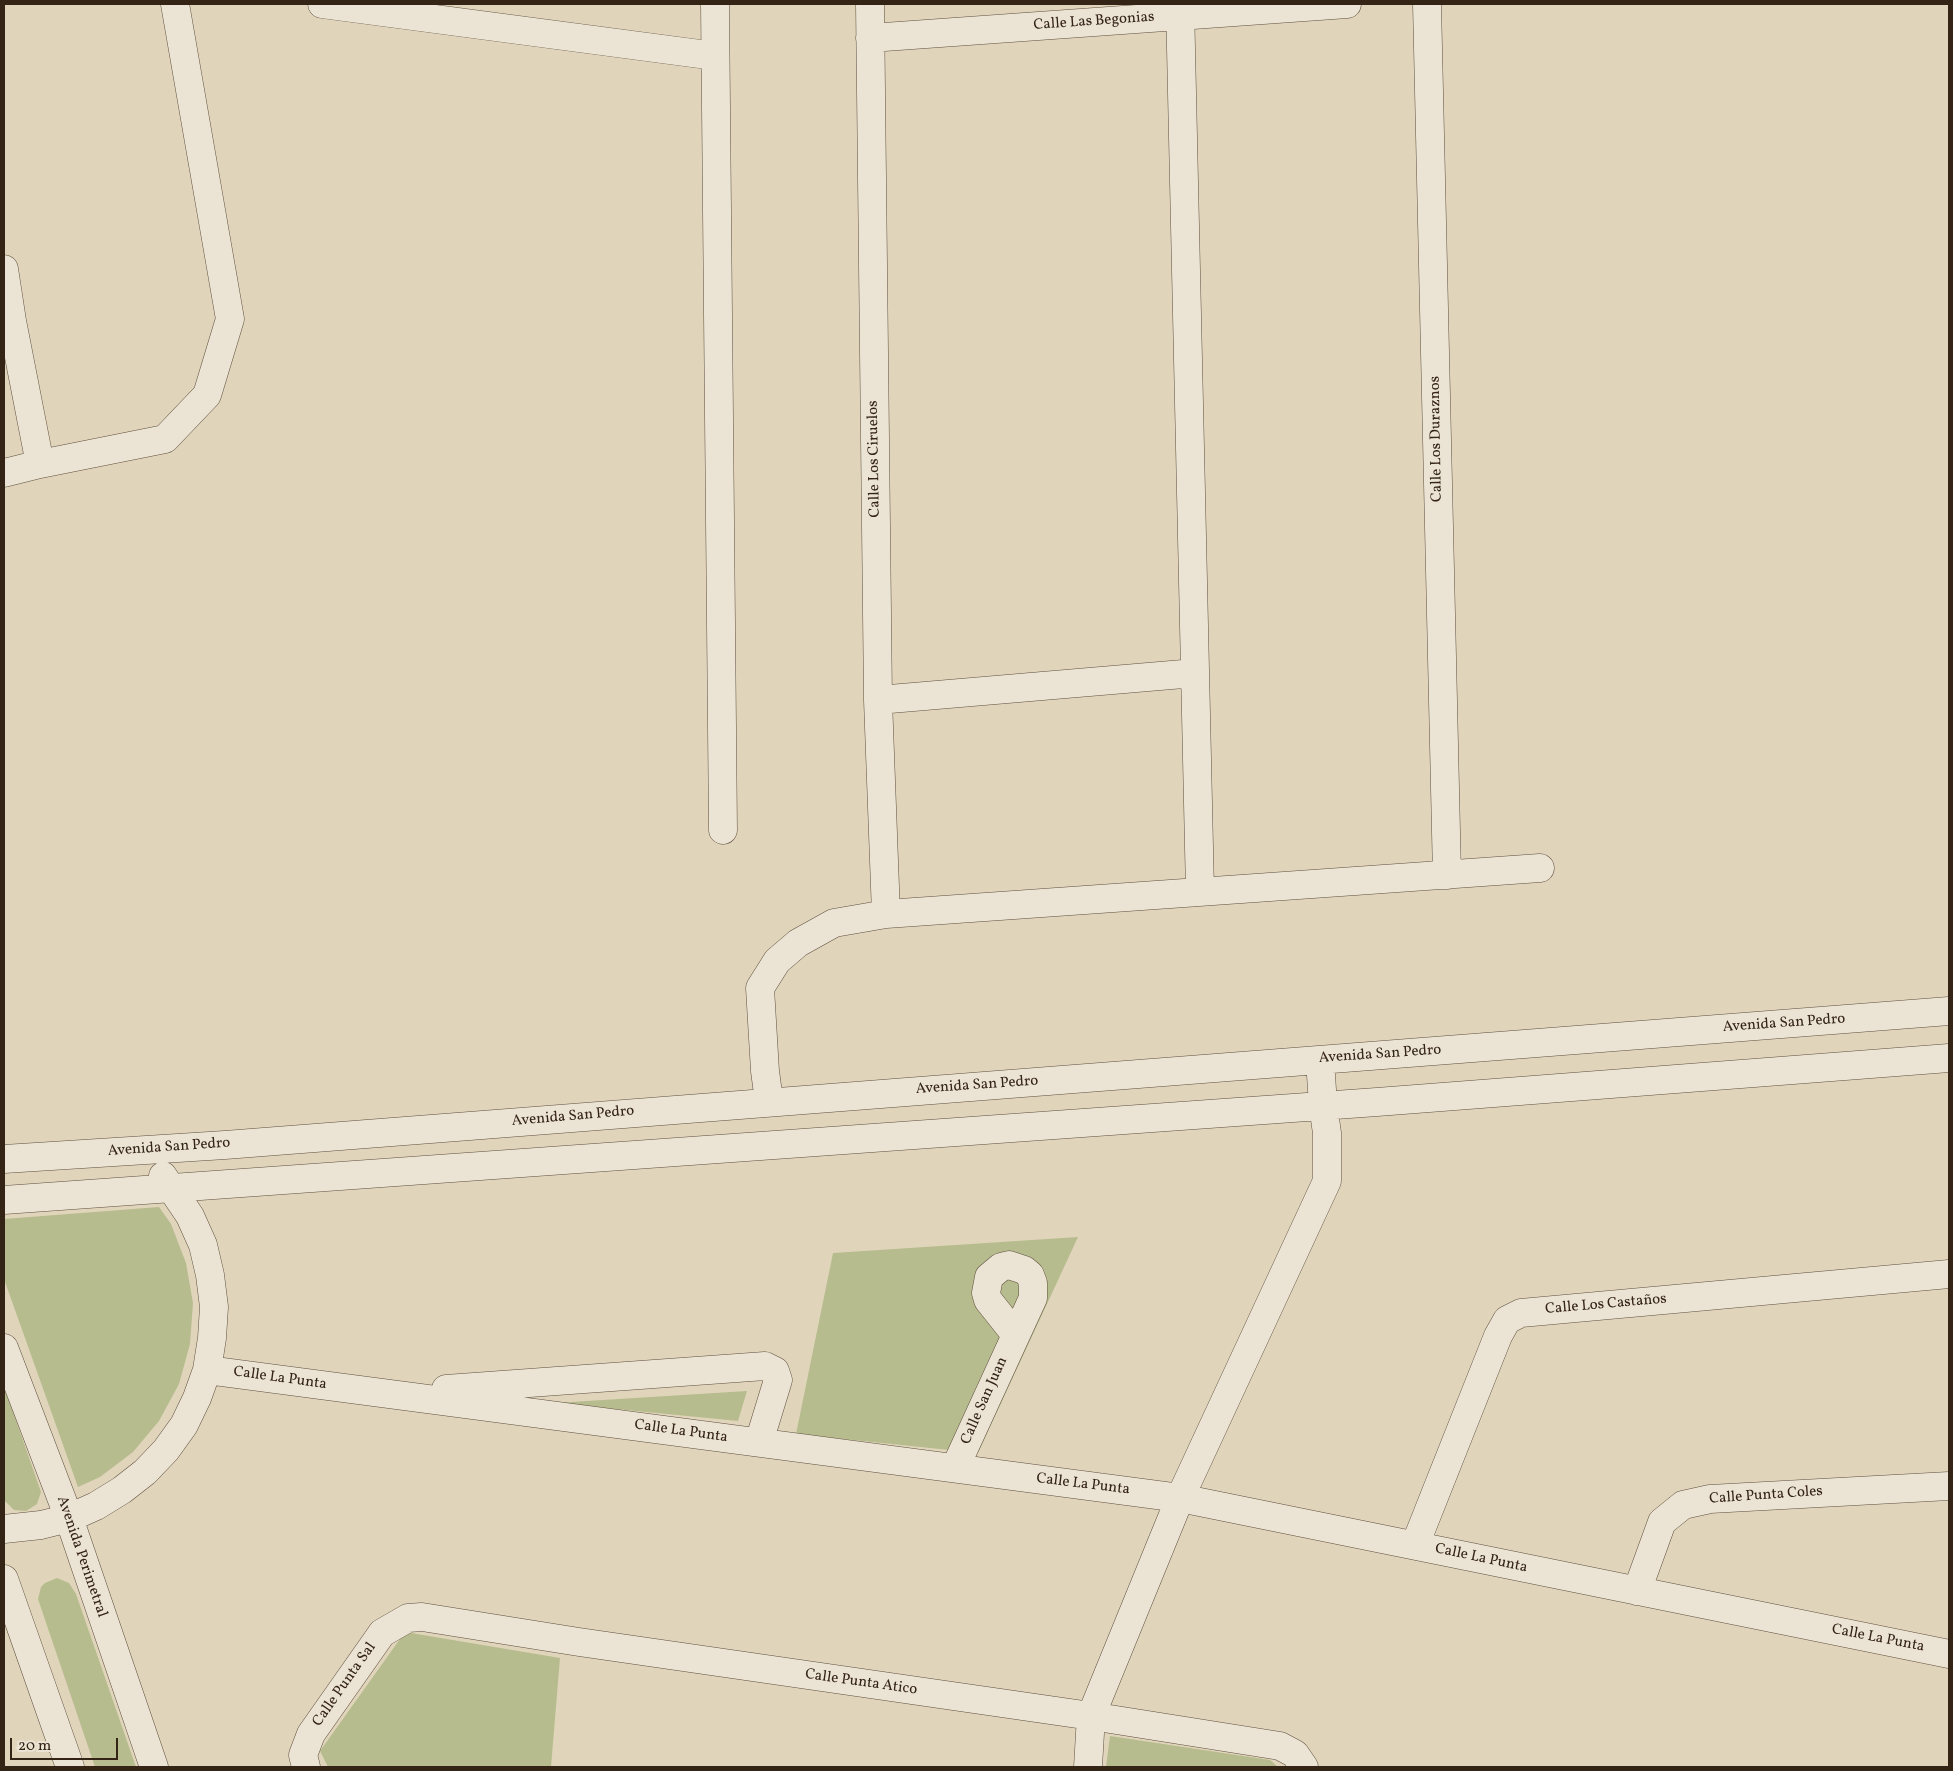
<!DOCTYPE html>
<html>
<head>
<meta charset="utf-8">
<style>
	body { margin:0 }
	#map { position:relative; width:1953px; height:1771px; overflow:hidden; background:#e0d4bb; font-family:Vollkorn,serif }
	canvas { display:block }
	.frame { position:absolute; inset:0; border:5px solid #342416; pointer-events:none }
	.scale { position:absolute; left:10px; top:1738px; width:108px; height:22px; box-sizing:border-box; border:2px solid #342416; border-top:0; padding-left:6px; font-size:15px; line-height:18px; white-space:nowrap; color:#342416; -webkit-text-stroke:4px #ebe3d3; paint-order:stroke }
</style>
</head>
<body>
<div id="map">
<canvas width="1953" height="1771"></canvas>
<div class="frame"></div>
<div class="scale">20 m</div>
</div>
<script>
const c = document.querySelector('canvas').getContext('2d');
c.lineJoin = 'round';
function paint(path, color) { c.fillStyle = color; c.fill(path, 'evenodd'); }
const toPath = rows => new Path2D(rows.map(r => 'M' + r).join(''));
function stroke(path, color, width, dash) { c.strokeStyle = color; c.lineWidth = width; c.lineCap = dash ? 'butt' : 'round'; c.setLineDash(dash || []); c.stroke(path); }
function label(font, color, halo, rows, align = 'center') {
  c.font = font + ' Vollkorn,serif'; c.lineWidth = 4.5; c.setLineDash([]); c.textBaseline = 'middle'; c.strokeStyle = halo; c.fillStyle = color; for (const [text, x, y, turn = 0] of rows) {
    c.save(); c.translate(x, y); c.rotate((+turn || 0) * Math.PI / 180); c.textAlign = isNaN(turn) ? turn : align; if (halo) c.strokeText(text, 0, 0); c.fillText(text, 0, 0); c.restore();
  }
}
paint(toPath([
	[159,1207,171,1224,186,1263,193,1303,190,1344,179,1384,159,1421,133,1452,100,1477,78,1487,4,1279,4,1219],
	[1078,1237,978,1453,796,1434,833,1253],
	[4,1386,41,1492,37,1504,26,1511,14,1510,4,1500],
	[747,1391,738,1421,555,1403],
	[57,1578,69,1583,76,1594,136,1767,95,1767,38,1599,41,1587,45,1583],
	[405,1632,560,1658,551,1767,328,1767,320,1751],
	[1110,1736,1270,1760,1278,1767,1106,1767]
]), '#b6bc8d');
const minor = toPath([
	[322,4,715,56],
	[715,4,723,830],
	[870,4,878,700,886,914],
	[1180,4,1200,892],
	[1427,4,1447,875],
	[870,38,1347,4],
	[4,269,12,321,40,464],
	[4,473,40,464,165,439,207,395,230,319,175,4],
	[878,700,1195,673],
	[769,1101,765,1071,760,988,777,961,798,943,834,923,886,914,1540,868],
	[4,1159,225,1145,1949,1011],
	[4,1200,1377,1102,1949,1058],
	[4,1348,69,1518,154,1767],
	[207,1370,1180,1498,1949,1654],
	[446,1389,765,1366,775,1371,778,1380,759,1442],
	[955,1468,1033,1298,1033,1283,1030,1275,1024,1270,1009,1265,1001,1267,989,1277,986,1293,988,1300,1015,1334],
	[4,1529,41,1525,69,1518,96,1506,122,1490,145,1472,166,1450,184,1425,197,1398,207,1370,212,1338,214,1307,210,1275,203,1245,190,1216,163,1176],
	[1415,1545,1498,1336,1507,1320,1521,1313,1949,1274],
	[4,1579,70,1767],
	[1637,1591,1662,1522,1683,1505,1710,1499,1949,1486],
	[306,1767,303,1755,311,1734,382,1633,408,1618,422,1617,579,1642,1091,1716,1280,1746,1295,1754,1304,1767],
	[1088,1767,1091,1716,1180,1498,1327,1181,1327,1133,1323,1105,1320,1060]
]);
stroke(minor, '#5f503f', 29);
stroke(minor, '#ebe3d3', 28);
label('15px', '#342416', '#ebe3d3', [
	["Calle Las Begonias",1094,22,-4],
	["Calle Los Duraznos",1437,439,-91],
	["Calle Los Ciruelos",875,459,-91],
	["Avenida San Pedro",1784,1024,-4],
	["Avenida San Pedro",1380,1055,-4],
	["Avenida San Pedro",977,1086,-4],
	["Avenida San Pedro",573,1117,-5],
	["Avenida San Pedro",169,1148,-4],
	["Calle Los Castaños",1606,1305,-5],
	["Calle La Punta",280,1379,8],
	["Calle San Juan",985,1401,-66],
	["Calle La Punta",681,1432,8],
	["Calle La Punta",1083,1485,7],
	["Calle Punta Coles",1766,1496,-4],
	["Avenida Perimetral",81,1557,71],
	["Calle La Punta",1481,1559,12],
	["Calle La Punta",1878,1639,11],
	["Calle Punta Atico",861,1683,8],
	["Calle Punta Sal",345,1685,-55]
]);
</script>
</body>
</html>
